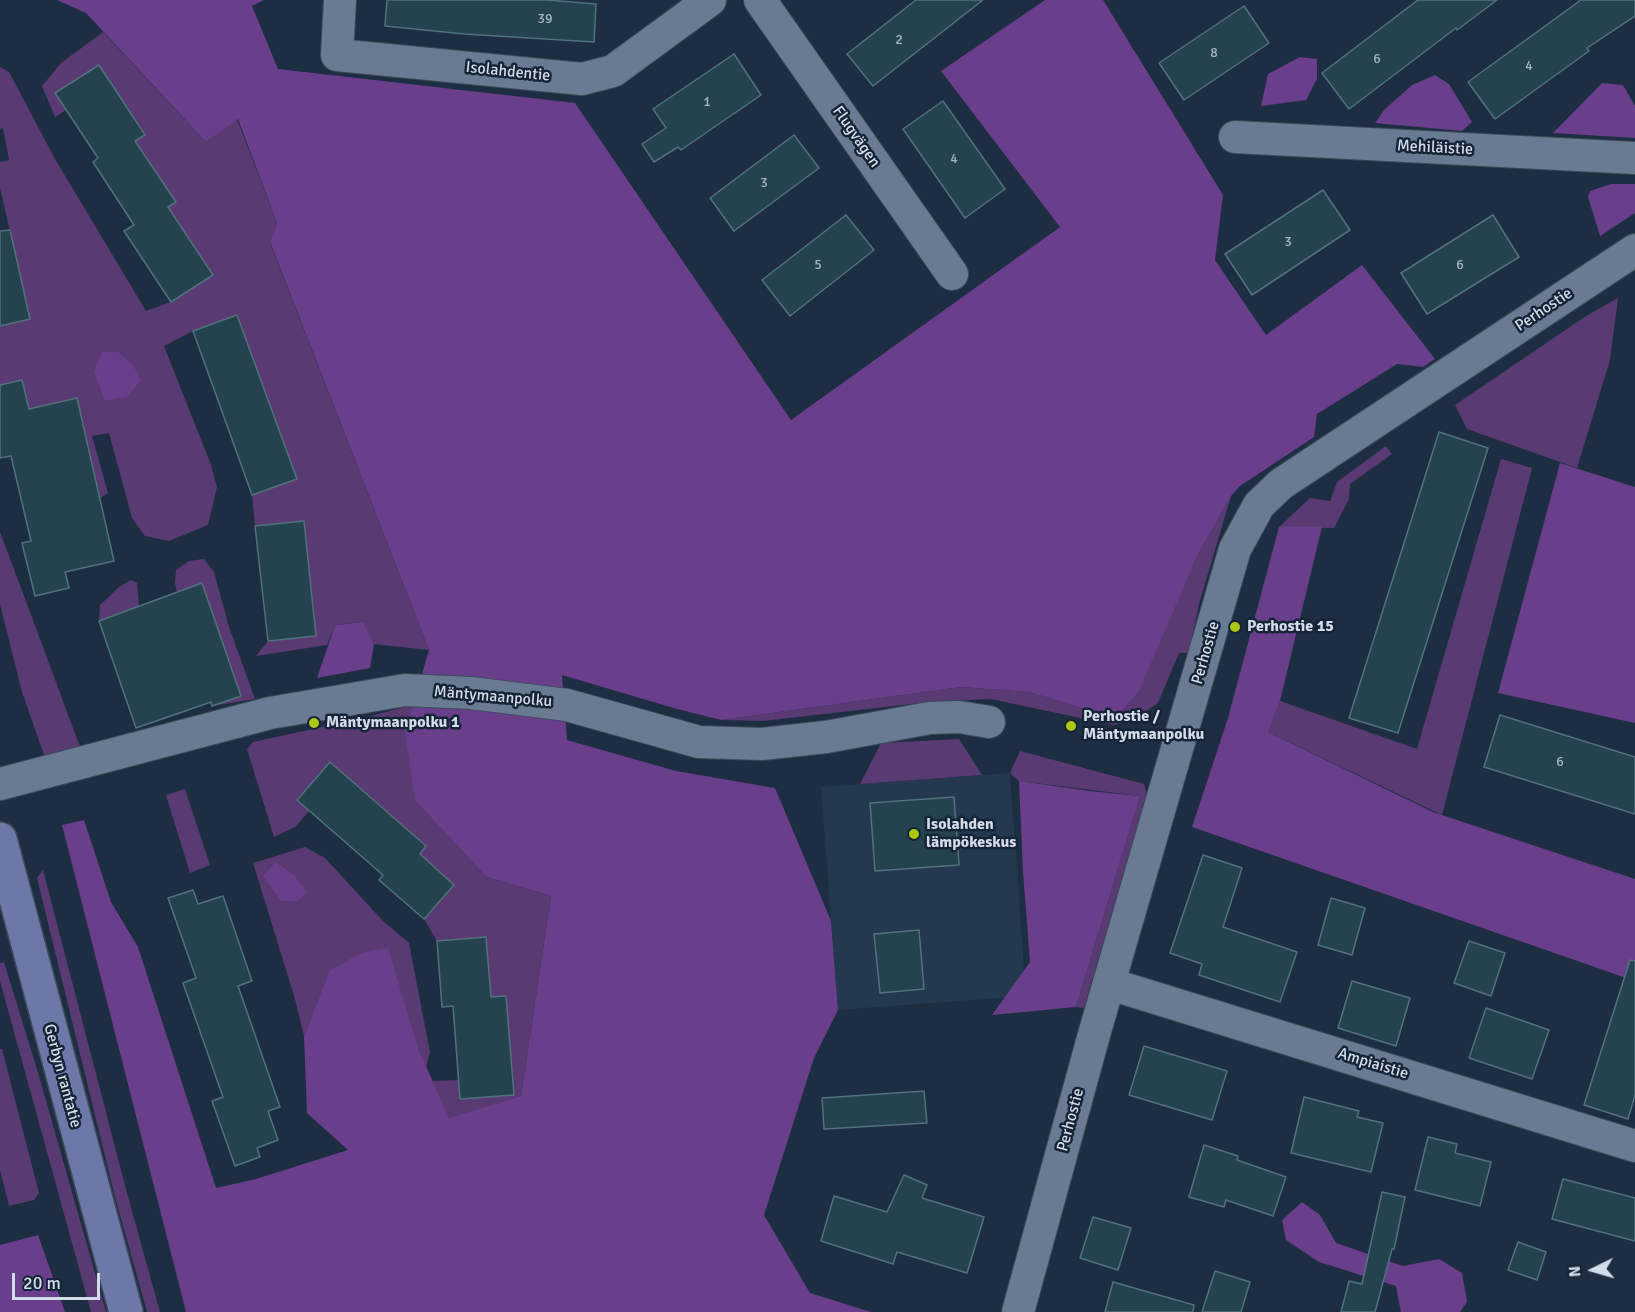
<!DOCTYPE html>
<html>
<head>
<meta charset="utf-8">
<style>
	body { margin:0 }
	#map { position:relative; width:1635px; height:1312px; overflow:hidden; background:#1e2e42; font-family:Signika,sans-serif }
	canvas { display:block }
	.north { position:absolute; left:1563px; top:1240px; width:60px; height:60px; -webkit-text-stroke:4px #152437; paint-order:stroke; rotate:265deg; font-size:16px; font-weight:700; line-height:24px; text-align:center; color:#d2dde9 }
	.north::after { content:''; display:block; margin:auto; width:21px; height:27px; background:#d2dde9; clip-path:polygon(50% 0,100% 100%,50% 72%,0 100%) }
	.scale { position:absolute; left:12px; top:1273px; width:88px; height:27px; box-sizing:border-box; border:3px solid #d2dde9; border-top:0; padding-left:8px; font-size:18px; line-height:21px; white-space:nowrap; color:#d2dde9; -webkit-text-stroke:4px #152437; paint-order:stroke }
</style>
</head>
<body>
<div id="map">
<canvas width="1635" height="1312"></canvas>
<div class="north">N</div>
<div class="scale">20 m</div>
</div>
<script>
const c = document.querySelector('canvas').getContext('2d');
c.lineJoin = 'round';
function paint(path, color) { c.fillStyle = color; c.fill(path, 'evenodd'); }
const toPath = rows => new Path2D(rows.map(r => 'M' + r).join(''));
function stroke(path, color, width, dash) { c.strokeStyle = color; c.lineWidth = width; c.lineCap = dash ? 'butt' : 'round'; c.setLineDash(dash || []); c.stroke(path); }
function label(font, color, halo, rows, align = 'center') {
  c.font = font + ' Signika,sans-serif'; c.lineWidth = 5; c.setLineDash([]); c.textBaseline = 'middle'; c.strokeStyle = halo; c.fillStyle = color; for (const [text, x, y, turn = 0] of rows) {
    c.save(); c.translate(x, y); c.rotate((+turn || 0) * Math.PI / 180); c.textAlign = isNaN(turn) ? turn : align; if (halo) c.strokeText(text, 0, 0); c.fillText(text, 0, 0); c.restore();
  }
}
paint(toPath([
	[1010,773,1026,996,838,1010,821,787]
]), '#243850');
paint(toPath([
	[103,32,206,142,237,119,277,223,270,243,429,650,374,644,362,622,335,625,327,645,256,656,268,641,316,635,304,521,255,526,252,495,297,478,237,315,193,331,164,346,210,462,217,487,208,525,169,541,145,536,132,518,109,433,92,436,108,493,100,498,77,398,29,409,22,380,0,385,0,326,30,318,0,188,0,162,9,160,3,128,0,129,0,67,9,72,55,159,146,311,171,302,213,274,168,207,176,202,135,141,145,134,99,65,56,93,66,110,55,117,42,86,61,63],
	[1618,298,1610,360,1577,468,1467,429,1455,405,1586,316],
	[1386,446,1392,454,1350,484,1349,499,1334,528,1279,527,1310,498,1330,501,1337,482],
	[1501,459,1532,468,1442,815,1268,732,1280,701,1417,749],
	[1231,496,1199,604,1189,653,1179,653,1158,703,1131,721,1113,725,991,699,929,702,763,721,721,720,961,687,1029,692,1115,718,1197,556],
	[0,532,30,612,80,747,44,755,22,692,0,604],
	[204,559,214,572,229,627,255,699,212,706,241,696,202,584,177,592,175,583,176,570,189,561],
	[131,580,137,583,139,607,99,621,100,605,119,587],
	[413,705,487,877,551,896,521,1096,449,1119,432,1081,459,1080,491,997,486,937,437,941,424,919,454,885,420,854,426,846,330,762,297,799,310,810,295,827,274,837,247,749,253,742,363,718],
	[959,739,982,775,860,784,881,743],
	[1020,751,1144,784,1147,795,1084,1008,1076,1007,1140,796,1019,781,1010,773],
	[185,789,210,865,190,873,166,795],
	[305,847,325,858,382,920,409,943,430,1052,426,1067,418,1048,329,971,304,1036,295,999,253,863],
	[43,870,127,1193,160,1312,147,1312,115,1197,37,878],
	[4,962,39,1076,106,1312,91,1312,0,981,0,963],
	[0,1049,2,1049,39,1193,34,1200,9,1206,0,1170]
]), '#593a73');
paint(toPath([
	[57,0,264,0,252,6,278,69,575,103,791,420,1060,227,941,71,1045,0,1103,0,1223,195,1215,260,1266,335,1362,265,1435,359,1423,367,1397,364,1317,414,1314,437,1240,486,1231,496,1197,556,1139,691,1115,718,1029,692,961,687,721,720,677,709,562,675,567,740,676,771,775,788,831,921,838,1010,814,1058,764,1215,810,1293,871,1312,186,1312,62,825,84,820,111,902,138,947,216,1188,256,1179,348,1150,307,1113,304,1036,329,971,361,953,388,948,418,1048,449,1118,521,1096,551,896,487,877,415,800,405,732,429,650,270,242,277,223,238,119,206,142,86,13],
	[1300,57,1317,59,1317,79,1306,100,1261,106,1268,74],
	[1435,75,1449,84,1472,122,1462,131,1375,123,1384,110,1412,85],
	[1602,83,1623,85,1635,106,1635,138,1553,133],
	[1611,184,1635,184,1635,213,1600,236,1588,197,1590,191],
	[102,352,118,352,133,365,141,380,127,397,105,401,94,371],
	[1560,463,1635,487,1635,723,1498,693],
	[1279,527,1322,527,1280,701,1268,732,1433,812,1635,879,1635,981,1192,827,1228,718],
	[363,622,374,644,370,668,317,678,335,625],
	[1019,781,1090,791,1140,796,1076,1007,992,1015,1030,962,1023,872],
	[276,862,294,875,307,892,298,901,281,901,263,876],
	[1302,1202,1320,1215,1336,1243,1403,1266,1439,1259,1462,1273,1467,1302,1460,1312,1401,1312,1396,1286,1319,1262,1286,1240,1282,1220],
	[38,1235,65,1312,0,1312,0,1245]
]), '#693e8a');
const building = toPath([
	[387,0,548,0,596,4,594,42,464,34,385,26,387,0],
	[916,0,983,0,873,86,847,54,916,0],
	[1418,0,1497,0,1457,30,1456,28,1349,109,1322,73,1418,0],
	[1581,0,1635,0,1635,16,1587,48,1589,51,1495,119,1468,82,1581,0],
	[1244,6,1269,43,1184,100,1159,63,1244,6],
	[734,54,761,95,681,150,678,147,654,162,642,144,666,128,653,109,734,54],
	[99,65,145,135,135,141,176,202,168,207,213,275,171,302,124,231,134,225,93,162,98,158,55,93,99,65],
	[943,101,1005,189,965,218,903,129,943,101],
	[794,135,819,168,734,231,710,198,794,135],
	[1323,190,1350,230,1252,295,1225,254,1323,190],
	[846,215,874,250,790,316,762,280,846,215],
	[1493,215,1519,257,1427,314,1401,273,1493,215],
	[10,230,30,319,0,326,0,231,10,230],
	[237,315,297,479,252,495,193,331,237,315],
	[22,380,29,409,77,398,114,561,65,572,69,588,35,596,22,543,31,541,11,456,0,458,0,385,22,380],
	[1439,432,1488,448,1398,733,1349,718,1439,432],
	[304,521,316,636,268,641,255,526,304,521],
	[202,583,241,696,212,706,211,702,136,728,99,621,202,583],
	[1500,715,1635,757,1635,814,1484,767,1500,715],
	[330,762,426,846,420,854,454,885,424,919,379,880,383,875,297,800,330,762],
	[954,797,959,865,875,871,870,803,954,797],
	[1203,855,1242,868,1223,927,1297,952,1280,1002,1199,975,1202,964,1170,953,1203,855],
	[193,890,198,904,223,896,252,981,238,986,280,1107,268,1111,278,1140,257,1148,260,1157,235,1166,212,1101,223,1097,183,983,196,978,168,898,193,890],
	[1331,898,1365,908,1352,955,1318,945,1331,898],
	[919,930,924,989,880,993,874,934,919,930],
	[486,937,491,997,506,996,514,1095,460,1099,453,1006,442,1007,437,941,486,937],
	[1469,941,1505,953,1491,996,1454,983,1469,941],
	[1630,960,1635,961,1635,1095,1628,1119,1584,1105,1630,960],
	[1352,981,1410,998,1396,1046,1338,1028,1352,981],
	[1486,1008,1549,1030,1532,1079,1469,1058,1486,1008],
	[1144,1046,1227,1071,1212,1120,1129,1095,1144,1046],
	[924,1091,927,1123,824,1129,822,1098,924,1091],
	[1304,1097,1359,1111,1357,1117,1383,1123,1371,1172,1291,1153,1304,1097],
	[1428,1137,1457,1144,1455,1153,1491,1162,1480,1206,1415,1190,1428,1137],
	[1204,1145,1238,1156,1237,1160,1286,1177,1273,1216,1226,1200,1224,1207,1189,1197,1204,1145],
	[904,1175,927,1185,922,1198,984,1217,967,1273,897,1252,893,1264,821,1241,834,1196,887,1212,904,1175],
	[1563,1179,1635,1198,1635,1241,1552,1219,1563,1179],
	[1382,1192,1405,1197,1394,1249,1392,1249,1375,1312,1341,1312,1349,1281,1362,1284,1382,1192],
	[1093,1217,1131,1228,1118,1270,1080,1258,1093,1217],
	[1518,1242,1546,1252,1537,1280,1508,1270,1518,1242],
	[1215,1271,1250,1282,1241,1312,1202,1312,1215,1271],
	[1113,1282,1194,1305,1193,1312,1105,1312,1113,1282]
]);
paint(building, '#25434f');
stroke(building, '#52717e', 1.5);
const street = toPath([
	[340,0,337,55,582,79,613,71,710,0],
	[760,0,952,274],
	[1235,137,1635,158],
	[0,784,270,713,405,690,471,693,567,705,699,742,762,744,826,737,930,718,959,717,989,722],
	[1110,984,1635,1146],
	[1018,1312,1095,1031,1235,549,1259,505,1281,484,1635,250]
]);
const secondary = toPath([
	[0,839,126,1312]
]);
stroke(street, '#3c4a5a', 34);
stroke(secondary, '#3c4a5a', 36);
stroke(street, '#697b92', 32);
stroke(secondary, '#6c79a8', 33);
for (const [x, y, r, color] of [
	[1235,627,6,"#acc612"],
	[314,723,6,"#acc612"],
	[1071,726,6,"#acc612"],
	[914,834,6,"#acc612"]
]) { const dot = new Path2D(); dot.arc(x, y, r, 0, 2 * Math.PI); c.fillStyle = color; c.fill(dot); stroke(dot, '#152437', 2); }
label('14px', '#a7b6c2', null, [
	["39",545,19],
	["2",899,40],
	["8",1214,53],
	["6",1377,59],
	["4",1529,66],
	["1",707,102],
	["4",954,159],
	["3",764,183],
	["3",1288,242],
	["5",818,265],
	["6",1460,265],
	["6",1560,762]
]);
label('16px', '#d2dde9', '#152437', [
	["Isolahdentie",508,72,6],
	["Flugvägen",856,137,55],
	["Mehiläistie",1435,148,3],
	["Perhostie",1544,310,-34],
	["Perhostie",1206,653,-74],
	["Mäntymaanpolku",493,697,5],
	["Ampiaistie",1373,1064,17],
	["Gerbyn rantatie",62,1076,75],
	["Perhostie",1071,1120,-75]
]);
label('bold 16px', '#d2dde9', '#152437', [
	["Perhostie 15",1247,627],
	["Perhostie /",1083,717],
	["Mäntymaanpolku",1083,735],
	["Mäntymaanpolku 1",326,723],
	["Isolahden",926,825],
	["lämpökeskus",926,843]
], 'left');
</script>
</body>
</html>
